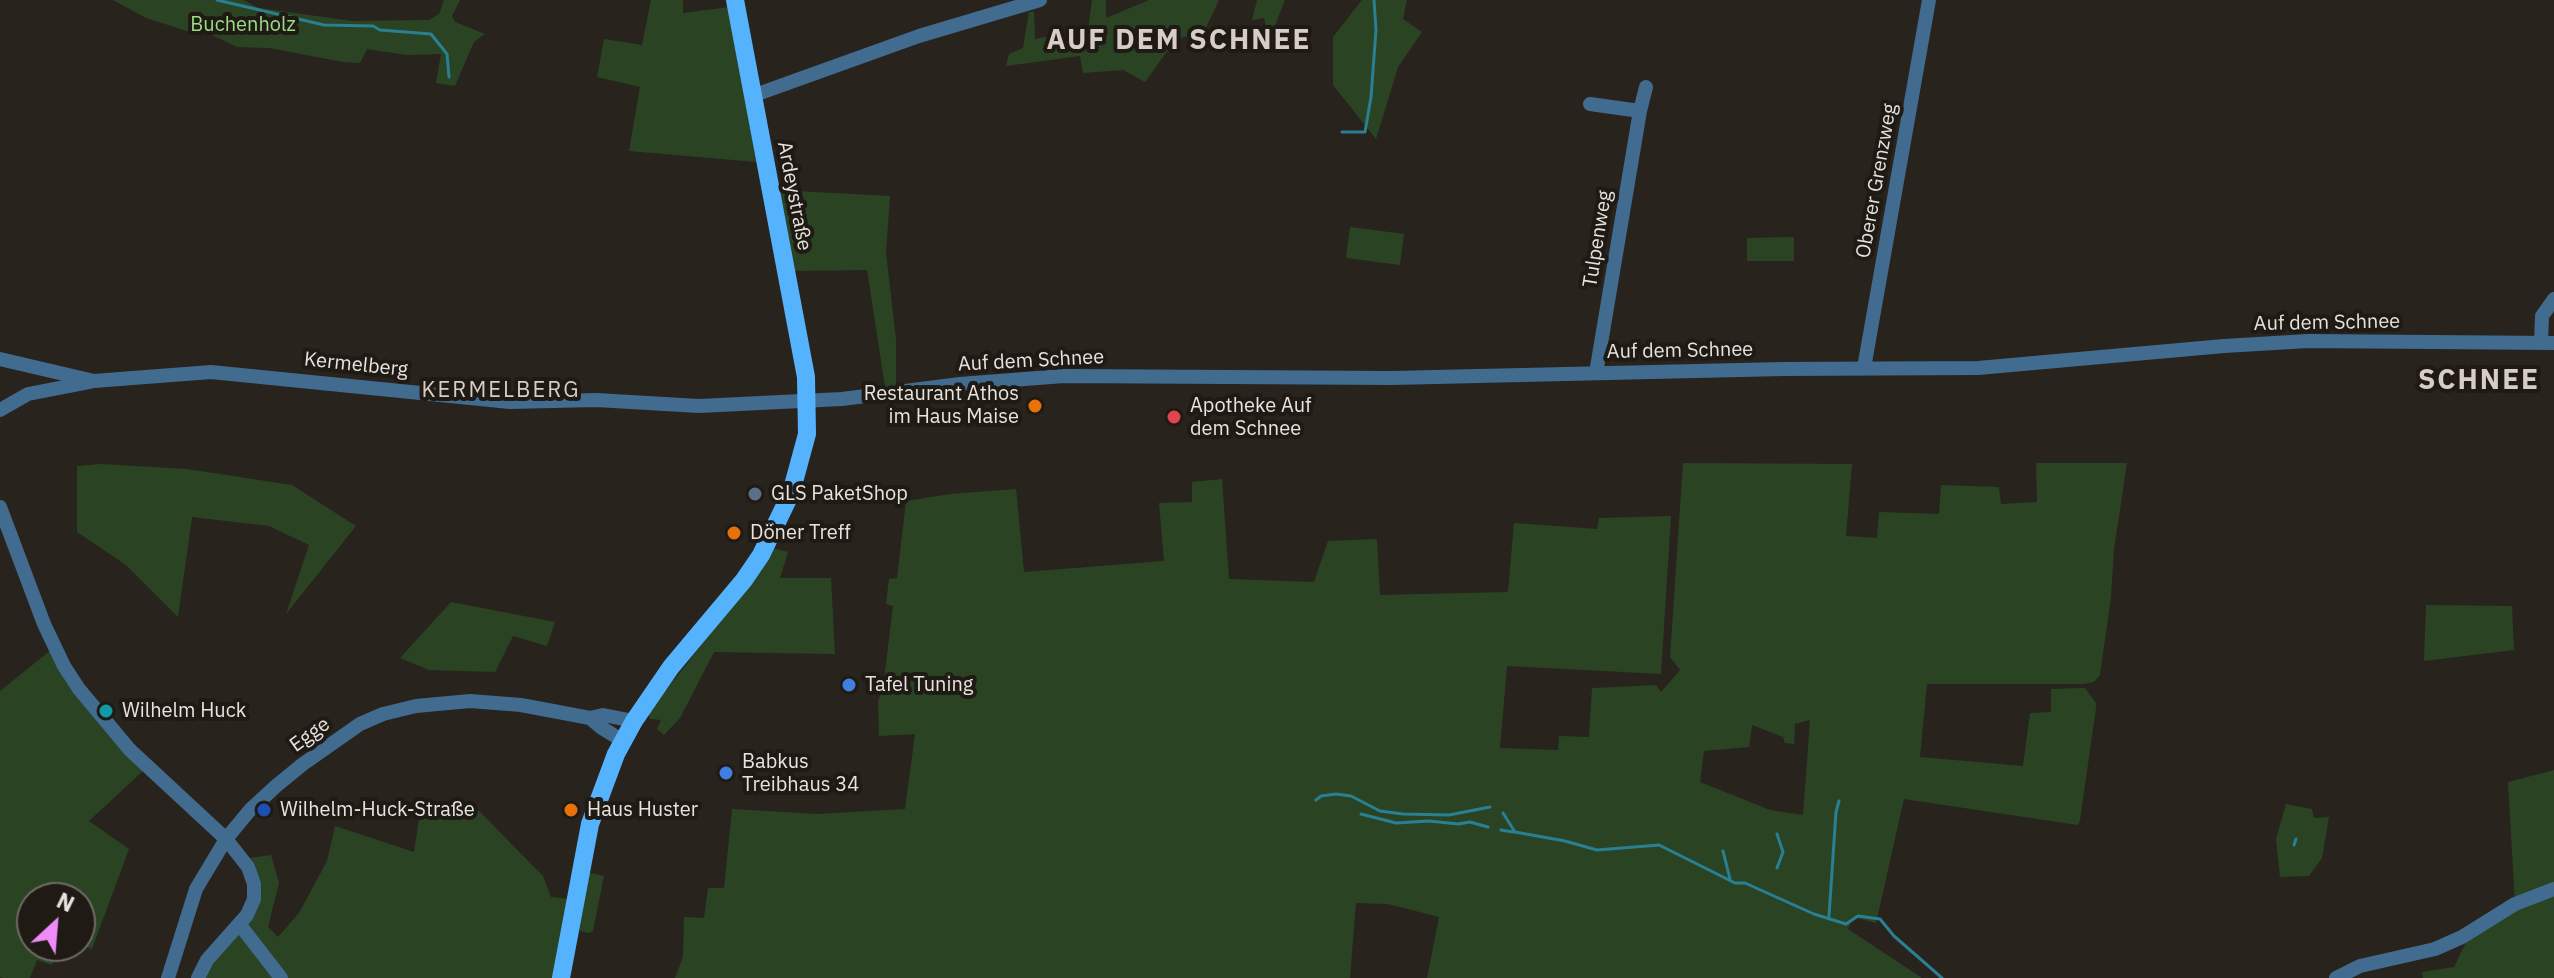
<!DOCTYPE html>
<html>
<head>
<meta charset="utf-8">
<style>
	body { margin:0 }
	#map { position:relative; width:2554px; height:978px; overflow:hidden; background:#29231d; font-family:"IBM Plex Sans",sans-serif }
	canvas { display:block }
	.north { position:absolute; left:16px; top:882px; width:80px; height:80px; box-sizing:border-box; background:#1f1a14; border:2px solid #6f6a65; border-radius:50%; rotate:26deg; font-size:22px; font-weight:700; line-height:32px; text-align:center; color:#e7e3df }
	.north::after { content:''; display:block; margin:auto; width:28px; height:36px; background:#ef8bf7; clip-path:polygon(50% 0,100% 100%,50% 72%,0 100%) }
</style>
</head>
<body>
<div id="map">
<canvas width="2554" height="978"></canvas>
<div class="north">N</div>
</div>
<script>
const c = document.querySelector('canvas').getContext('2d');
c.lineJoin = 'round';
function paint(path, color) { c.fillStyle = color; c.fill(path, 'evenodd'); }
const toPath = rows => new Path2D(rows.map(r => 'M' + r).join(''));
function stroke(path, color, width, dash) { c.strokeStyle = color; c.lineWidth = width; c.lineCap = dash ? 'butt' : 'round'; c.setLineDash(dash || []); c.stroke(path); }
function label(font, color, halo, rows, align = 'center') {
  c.font = font + ' "IBM Plex Sans",sans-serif'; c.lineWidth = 8; c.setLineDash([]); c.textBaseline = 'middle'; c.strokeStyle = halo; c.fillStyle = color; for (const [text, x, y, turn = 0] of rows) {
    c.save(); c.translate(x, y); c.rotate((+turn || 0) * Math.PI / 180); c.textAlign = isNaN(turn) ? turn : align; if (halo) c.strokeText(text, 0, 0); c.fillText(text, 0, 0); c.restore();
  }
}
paint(toPath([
	[113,0,243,0,259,8,352,21,429,20,439,14,444,0,460,0,452,16,455,22,485,34,474,42,455,86,436,83,441,54,406,55,367,49,360,63,343,62,269,48,237,47,208,33,193,33,146,18],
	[651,0,683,0,683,13,729,7,756,162,629,151,640,87,597,77,604,39,642,45],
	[1092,0,1106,0,1106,18,1149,0,1219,0,1204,32,1176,39,1145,82,1123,70,1083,73,1080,56,1006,66,1009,54,1023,48,1029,12,1034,12,1035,39,1088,30],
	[1257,0,1285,0,1269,41,1264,18,1252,20],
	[1362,0,1407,0,1403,19,1422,32,1398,67,1376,139,1333,85,1333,37],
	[776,190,890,196,886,252,896,340,896,386,885,387,867,270,793,271],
	[1350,227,1404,234,1400,265,1346,258],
	[1794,237,1794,261,1747,261,1747,238],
	[1683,463,1852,464,1846,536,1877,538,1879,512,1939,514,1941,485,1999,487,2001,504,2037,502,2036,463,2127,463,2114,549,2111,597,2100,675,2094,682,2084,684,1927,684,1920,757,2023,766,2030,713,2051,712,2051,689,2085,688,2096,703,2096,708,2080,820,2078,825,1904,799,1876,923,1853,917,1848,929,1922,978,1427,978,1439,917,1388,904,1356,903,1350,978,675,978,683,957,684,917,704,918,708,888,724,888,732,809,818,814,905,809,915,734,879,736,878,701,883,688,893,606,886,604,889,579,897,578,906,501,950,494,1016,489,1024,572,1164,561,1159,503,1192,502,1192,482,1222,479,1229,579,1314,582,1328,541,1377,539,1380,595,1508,592,1514,523,1597,529,1599,518,1671,516,1661,674,1507,666,1500,748,1558,750,1559,736,1589,737,1592,688,1656,685,1661,692,1680,670,1670,657],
	[1810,720,1803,815,1770,810,1700,782,1704,751,1749,747,1752,725,1783,737,1785,743,1794,744,1795,724],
	[100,464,187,469,292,485,356,526,286,614,309,545,269,526,192,517,178,617,126,565,77,532,77,466],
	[773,548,788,552,780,578,831,578,835,654,714,652,680,718,664,735,657,729,661,720,650,719,648,713,749,585],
	[451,602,555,622,547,646,513,636,495,672,429,670,400,658],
	[2426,605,2512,606,2514,650,2424,661],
	[51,650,143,771,89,821,129,849,92,949,80,944,80,898,32,898,32,946,59,946,52,965,37,960,30,978,4,978,0,977,0,691],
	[2554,770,2554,889,2515,904,2508,782],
	[2286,804,2312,809,2314,818,2329,817,2322,858,2309,876,2280,877,2276,839],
	[421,806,478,810,543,876,551,897,568,899,554,978,203,978,260,886,255,866,250,858,271,855,279,883,268,927,278,937,299,913,327,861,335,826,414,852],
	[587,872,604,876,593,931,588,933,580,931,577,924],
	[2554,893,2554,978,2423,978,2422,972,2454,967,2468,938,2499,918]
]), '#2a4423');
stroke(toPath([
	[217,0,324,25,373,26,380,30,431,34,447,54,449,77],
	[1090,51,1096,39],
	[1342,132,1365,132,1371,97,1376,30,1374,0],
	[1316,800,1321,796,1336,794,1351,796,1380,811,1403,814,1449,815,1490,807],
	[1503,813,1515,832,1565,841,1597,850,1659,845,1735,883,1745,883,1814,914,1846,924,1858,916,1880,919,1894,936,1942,978],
	[1361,814,1396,823,1429,821,1458,824,1470,822,1488,827],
	[1501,830,1513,832],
	[2294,845,2296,839],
	[1723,851,1730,879],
	[1777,868,1783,852,1777,834],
	[1829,916,1836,812,1839,801]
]), '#297f93', 3);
stroke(toPath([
	[752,96,919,36,1040,0],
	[1590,104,1640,111,1596,373],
	[1640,111,1646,87],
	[2541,343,2542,316,2554,299],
	[0,359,94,381,211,372,510,402,596,400,699,406,842,399,960,384,1064,376,1392,378,1783,369,1978,368,2224,346,2308,341,2554,343],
	[1864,368,1929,0],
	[0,410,28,394,90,382],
	[0,507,44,624,64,666,79,689,130,750,226,839,248,867,254,884,254,899,247,915,207,960,198,978],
	[590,718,602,728,623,741],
	[240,925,281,978],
	[168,978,196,889,226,839,250,810,276,786,303,764,360,724,383,714,416,706,470,701,521,705,590,718,603,715,634,721],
	[2336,978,2360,966,2435,949,2462,937,2515,904,2554,889]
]), '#416c90', 14);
stroke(toPath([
	[561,978,590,824,616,754,634,721,671,667,744,580,761,555,791,493,807,434,806,377,735,0]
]), '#55b3fe', 18);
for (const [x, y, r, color] of [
	[1035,406,8,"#e8710a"],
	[1174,417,8,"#e0444e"],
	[755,494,8,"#5c6f8a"],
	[734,533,8,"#e8710a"],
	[849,685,8,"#3f7fe0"],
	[106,711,8,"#0f9aa8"],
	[726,773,8,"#3f7fe0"],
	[264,810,8,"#1a4fb4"],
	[571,810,8,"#e8710a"]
]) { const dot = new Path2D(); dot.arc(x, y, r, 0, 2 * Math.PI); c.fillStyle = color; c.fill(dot); stroke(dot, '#1f1a14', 3); }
label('20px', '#98dd86', '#1f1a14', [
	["Buchenholz",243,25]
]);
label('20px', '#e7e3df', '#1f1a14', [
	["Oberer Grenzweg",1877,181,-80],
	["Ardeystraße",794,196,79],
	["Tulpenweg",1598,239,-81],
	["Auf dem Schnee",2327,323,-1],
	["Auf dem Schnee",1680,351,-1],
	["Auf dem Schnee",1031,361,-3],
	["Kermelberg",356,365,6],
	["Egge",310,735,-36]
]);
label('20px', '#e7e3df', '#1f1a14', [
	["Restaurant Athos",1019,394,"right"],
	["im Haus Maise",1019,417,"right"],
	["Apotheke Auf",1190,406],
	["dem Schnee",1190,429],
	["GLS PaketShop",771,494],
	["Döner Treff",750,533],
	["Tafel Tuning",865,685],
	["Wilhelm Huck",122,711],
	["Babkus",742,762],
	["Treibhaus 34",742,785],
	["Wilhelm-Huck-Straße",280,810],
	["Haus Huster",587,810]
], 'left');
c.letterSpacing = '2px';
label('22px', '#d6cec6', '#1f1a14', [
	["KERMELBERG",501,391]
]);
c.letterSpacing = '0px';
c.letterSpacing = '2px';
label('bold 28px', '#d6cec6', '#1f1a14', [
	["AUF DEM SCHNEE",1179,41],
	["SCHNEE",2479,381]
]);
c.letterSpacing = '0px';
</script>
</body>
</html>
